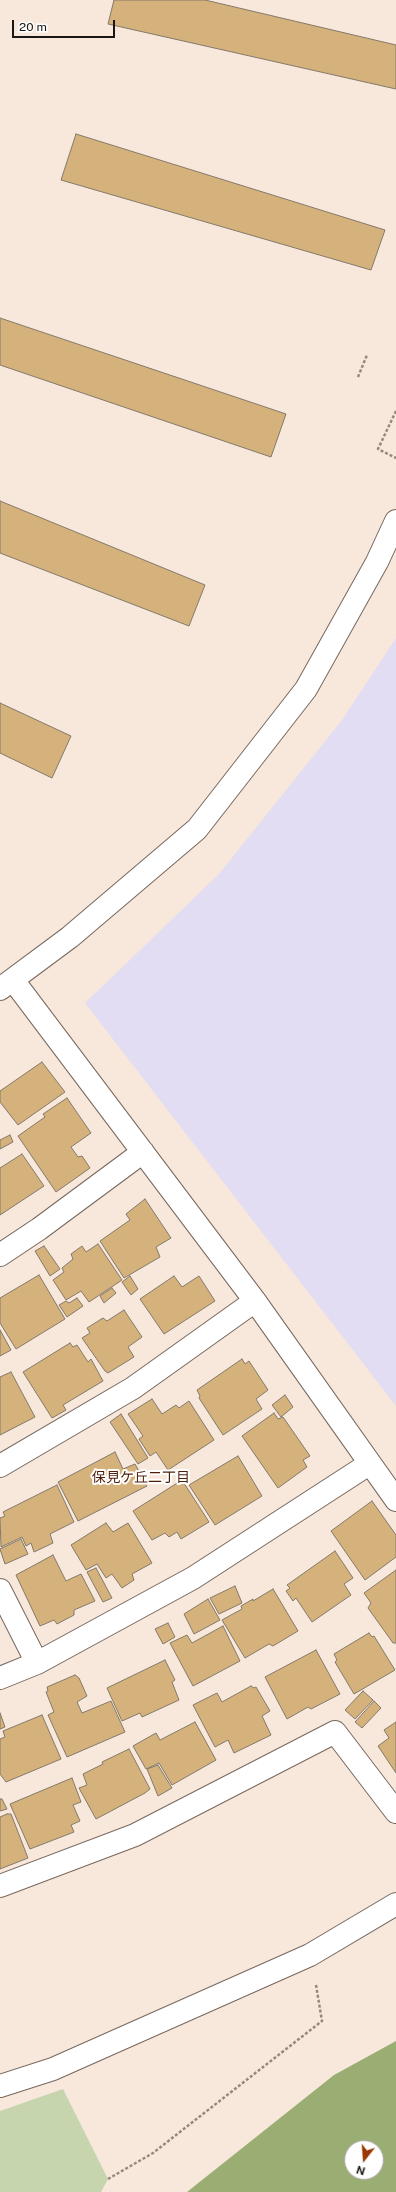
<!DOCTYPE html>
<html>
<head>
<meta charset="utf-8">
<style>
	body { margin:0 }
	#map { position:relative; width:396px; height:2192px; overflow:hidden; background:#f8e7db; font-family:"Public Sans",sans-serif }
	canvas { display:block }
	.north { position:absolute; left:344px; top:2140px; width:40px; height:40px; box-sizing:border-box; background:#fff; border:1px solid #a4a2a0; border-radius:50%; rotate:197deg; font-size:11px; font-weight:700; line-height:16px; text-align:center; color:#1b1612 }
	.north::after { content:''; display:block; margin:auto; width:14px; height:18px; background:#9b3701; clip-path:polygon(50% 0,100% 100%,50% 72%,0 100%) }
	.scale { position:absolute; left:12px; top:20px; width:103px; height:18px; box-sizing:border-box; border:2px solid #1b1612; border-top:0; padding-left:5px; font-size:12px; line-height:14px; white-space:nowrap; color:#1b1612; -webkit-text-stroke:3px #fff; paint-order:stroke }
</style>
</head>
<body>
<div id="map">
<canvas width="396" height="2192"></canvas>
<div class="north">N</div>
<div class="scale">20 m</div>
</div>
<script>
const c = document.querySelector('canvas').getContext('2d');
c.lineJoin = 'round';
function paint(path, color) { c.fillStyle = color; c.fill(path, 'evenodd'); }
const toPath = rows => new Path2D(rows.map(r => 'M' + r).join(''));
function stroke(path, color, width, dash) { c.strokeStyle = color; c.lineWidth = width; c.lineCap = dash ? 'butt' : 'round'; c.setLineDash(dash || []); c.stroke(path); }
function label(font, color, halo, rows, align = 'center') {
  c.font = font + ' "Public Sans","Noto Sans JP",sans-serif'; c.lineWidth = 4; c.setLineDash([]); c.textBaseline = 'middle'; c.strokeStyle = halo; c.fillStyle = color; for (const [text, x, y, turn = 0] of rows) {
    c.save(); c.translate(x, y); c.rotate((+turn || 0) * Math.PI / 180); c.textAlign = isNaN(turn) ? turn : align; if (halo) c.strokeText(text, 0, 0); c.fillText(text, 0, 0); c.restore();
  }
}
paint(toPath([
	[396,638,396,1406,85,1003,219,874,342,720]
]), '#e2ddf3');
paint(toPath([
	[63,2089,108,2179,101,2192,0,2192,0,2111]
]), '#c7d5af');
paint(toPath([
	[396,2041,396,2192,187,2192,334,2075],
	[352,2148,376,2148,376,2172,352,2172]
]), '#9aae74');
const building = toPath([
	[114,0,205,0,396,45,396,89,108,24,114,0],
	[76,134,385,230,371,270,61,180,76,134],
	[0,318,286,414,271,457,0,365,0,318],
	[0,501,205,585,189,626,0,553,0,501],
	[0,703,71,736,52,778,0,753,0,703],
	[42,1062,65,1092,18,1125,0,1102,0,1091,42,1062],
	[67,1098,91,1133,71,1147,78,1157,82,1156,90,1168,56,1192,18,1136,45,1117,43,1114,67,1098],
	[10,1135,13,1142,0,1149,0,1140,10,1135],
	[22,1154,44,1186,0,1215,0,1168,22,1154],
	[145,1199,171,1238,156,1247,160,1257,124,1278,100,1241,130,1220,126,1214,145,1199],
	[98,1244,122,1280,89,1302,81,1291,66,1300,53,1280,64,1272,62,1268,73,1259,71,1254,82,1246,86,1252,98,1244],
	[44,1246,60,1269,50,1276,35,1251,44,1246],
	[39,1275,65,1319,16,1349,0,1323,0,1298,39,1275],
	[130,1276,138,1289,131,1295,122,1282,130,1276],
	[174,1276,182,1287,199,1276,215,1301,164,1334,140,1299,174,1276],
	[112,1288,116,1293,104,1303,100,1296,112,1288],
	[77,1298,83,1306,67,1317,59,1305,66,1301,69,1303,77,1298],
	[124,1310,142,1337,128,1347,134,1357,108,1373,105,1371,82,1338,90,1333,87,1328,103,1318,107,1321,124,1310],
	[0,1330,11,1350,0,1356,0,1330],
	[70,1343,73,1347,77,1345,88,1362,91,1359,103,1381,63,1405,66,1410,52,1418,23,1372,70,1343],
	[242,1359,245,1364,249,1361,268,1390,256,1399,262,1409,223,1435,199,1398,200,1396,197,1390,242,1359],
	[11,1372,35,1417,0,1435,0,1377,11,1372],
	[285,1395,293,1407,281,1417,272,1405,285,1395],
	[152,1399,162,1414,176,1405,179,1408,189,1401,214,1440,168,1470,156,1452,150,1456,139,1439,143,1436,128,1414,152,1399],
	[274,1413,278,1419,283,1417,310,1456,303,1460,307,1467,278,1488,242,1436,274,1413],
	[121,1414,148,1458,138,1464,110,1422,121,1414],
	[115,1452,123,1469,135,1464,147,1486,78,1521,58,1482,115,1452],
	[238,1456,262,1496,215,1525,189,1485,238,1456],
	[182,1480,209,1522,181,1539,177,1532,169,1537,165,1533,152,1540,133,1511,182,1480],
	[57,1485,74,1522,50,1534,53,1543,34,1552,31,1543,26,1546,22,1537,1,1547,0,1518,5,1516,3,1512,57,1485],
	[372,1501,396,1535,396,1557,365,1580,331,1531,372,1501],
	[106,1523,113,1532,128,1523,152,1563,132,1574,134,1580,122,1588,112,1574,106,1578,97,1564,86,1570,71,1545,106,1523],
	[21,1539,28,1554,5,1564,0,1549,21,1539],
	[335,1551,353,1578,344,1584,351,1595,312,1622,296,1598,293,1601,286,1591,290,1588,287,1585,335,1551],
	[53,1555,66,1581,81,1574,95,1601,74,1610,74,1615,57,1624,54,1620,40,1626,16,1575,53,1555],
	[96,1568,112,1598,103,1602,87,1572,96,1568],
	[396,1570,396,1643,393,1643,368,1608,371,1603,364,1593,396,1570],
	[235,1586,242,1603,219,1614,210,1598,235,1586],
	[273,1589,298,1631,273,1646,269,1644,245,1658,222,1620,242,1609,241,1606,253,1599,253,1601,273,1589],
	[208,1599,220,1620,194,1634,184,1614,208,1599],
	[168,1623,175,1637,163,1644,155,1629,168,1623],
	[223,1626,240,1661,193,1686,170,1643,187,1635,192,1643,223,1626],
	[369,1633,372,1637,374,1636,395,1670,354,1694,335,1662,337,1660,334,1654,369,1633],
	[316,1650,340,1694,311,1709,308,1707,287,1719,265,1677,316,1650],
	[165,1660,175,1680,172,1682,179,1700,142,1717,140,1713,122,1721,107,1688,165,1660],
	[75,1675,79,1678,87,1696,77,1702,82,1713,111,1701,125,1732,67,1757,48,1715,54,1712,46,1692,48,1691,47,1687,75,1675],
	[251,1686,254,1688,256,1687,270,1711,262,1716,271,1735,234,1753,228,1740,215,1747,193,1705,217,1693,222,1702,251,1686],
	[363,1691,373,1700,355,1719,345,1710,363,1691],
	[374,1701,381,1708,362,1728,355,1722,374,1701],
	[0,1713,5,1727,0,1729,0,1713],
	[42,1715,61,1759,6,1782,0,1774,0,1739,5,1737,3,1731,42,1715],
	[195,1722,216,1760,172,1785,159,1763,146,1769,133,1746,156,1733,160,1740,195,1722],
	[396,1722,396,1773,378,1746,389,1738,384,1730,396,1722],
	[129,1749,150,1789,145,1793,96,1819,79,1788,87,1785,83,1774,103,1764,102,1762,129,1749],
	[158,1765,172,1788,158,1796,147,1769,158,1765],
	[72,1778,81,1802,73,1805,80,1821,71,1825,74,1832,30,1849,10,1804,72,1778],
	[0,1799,2,1799,7,1809,0,1811,0,1799],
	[7,1814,11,1814,28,1858,0,1869,0,1817,7,1814]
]);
paint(building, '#d5b27b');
stroke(building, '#83796b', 1);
const minor = toPath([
	[13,980,255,1301,396,1500],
	[0,989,70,937,197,829,306,689,377,562,396,521],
	[0,1255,39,1229,143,1152],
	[0,1466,133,1388,255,1301],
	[0,1590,37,1663],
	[0,1678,37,1663,193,1578,369,1464],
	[0,1886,135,1835,335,1732,396,1812],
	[0,2086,53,2069,310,1955,396,1904]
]);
stroke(minor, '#77685e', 24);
stroke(toPath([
	[358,377,367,355],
	[396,411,378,449,396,458],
	[108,2179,153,2153,322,2021,316,1985]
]), '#948880', 2.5, [3, 2]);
stroke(minor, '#fff', 22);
label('14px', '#4e1e09', '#fff', [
	["保見ケ丘二丁目",141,1478]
]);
</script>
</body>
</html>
